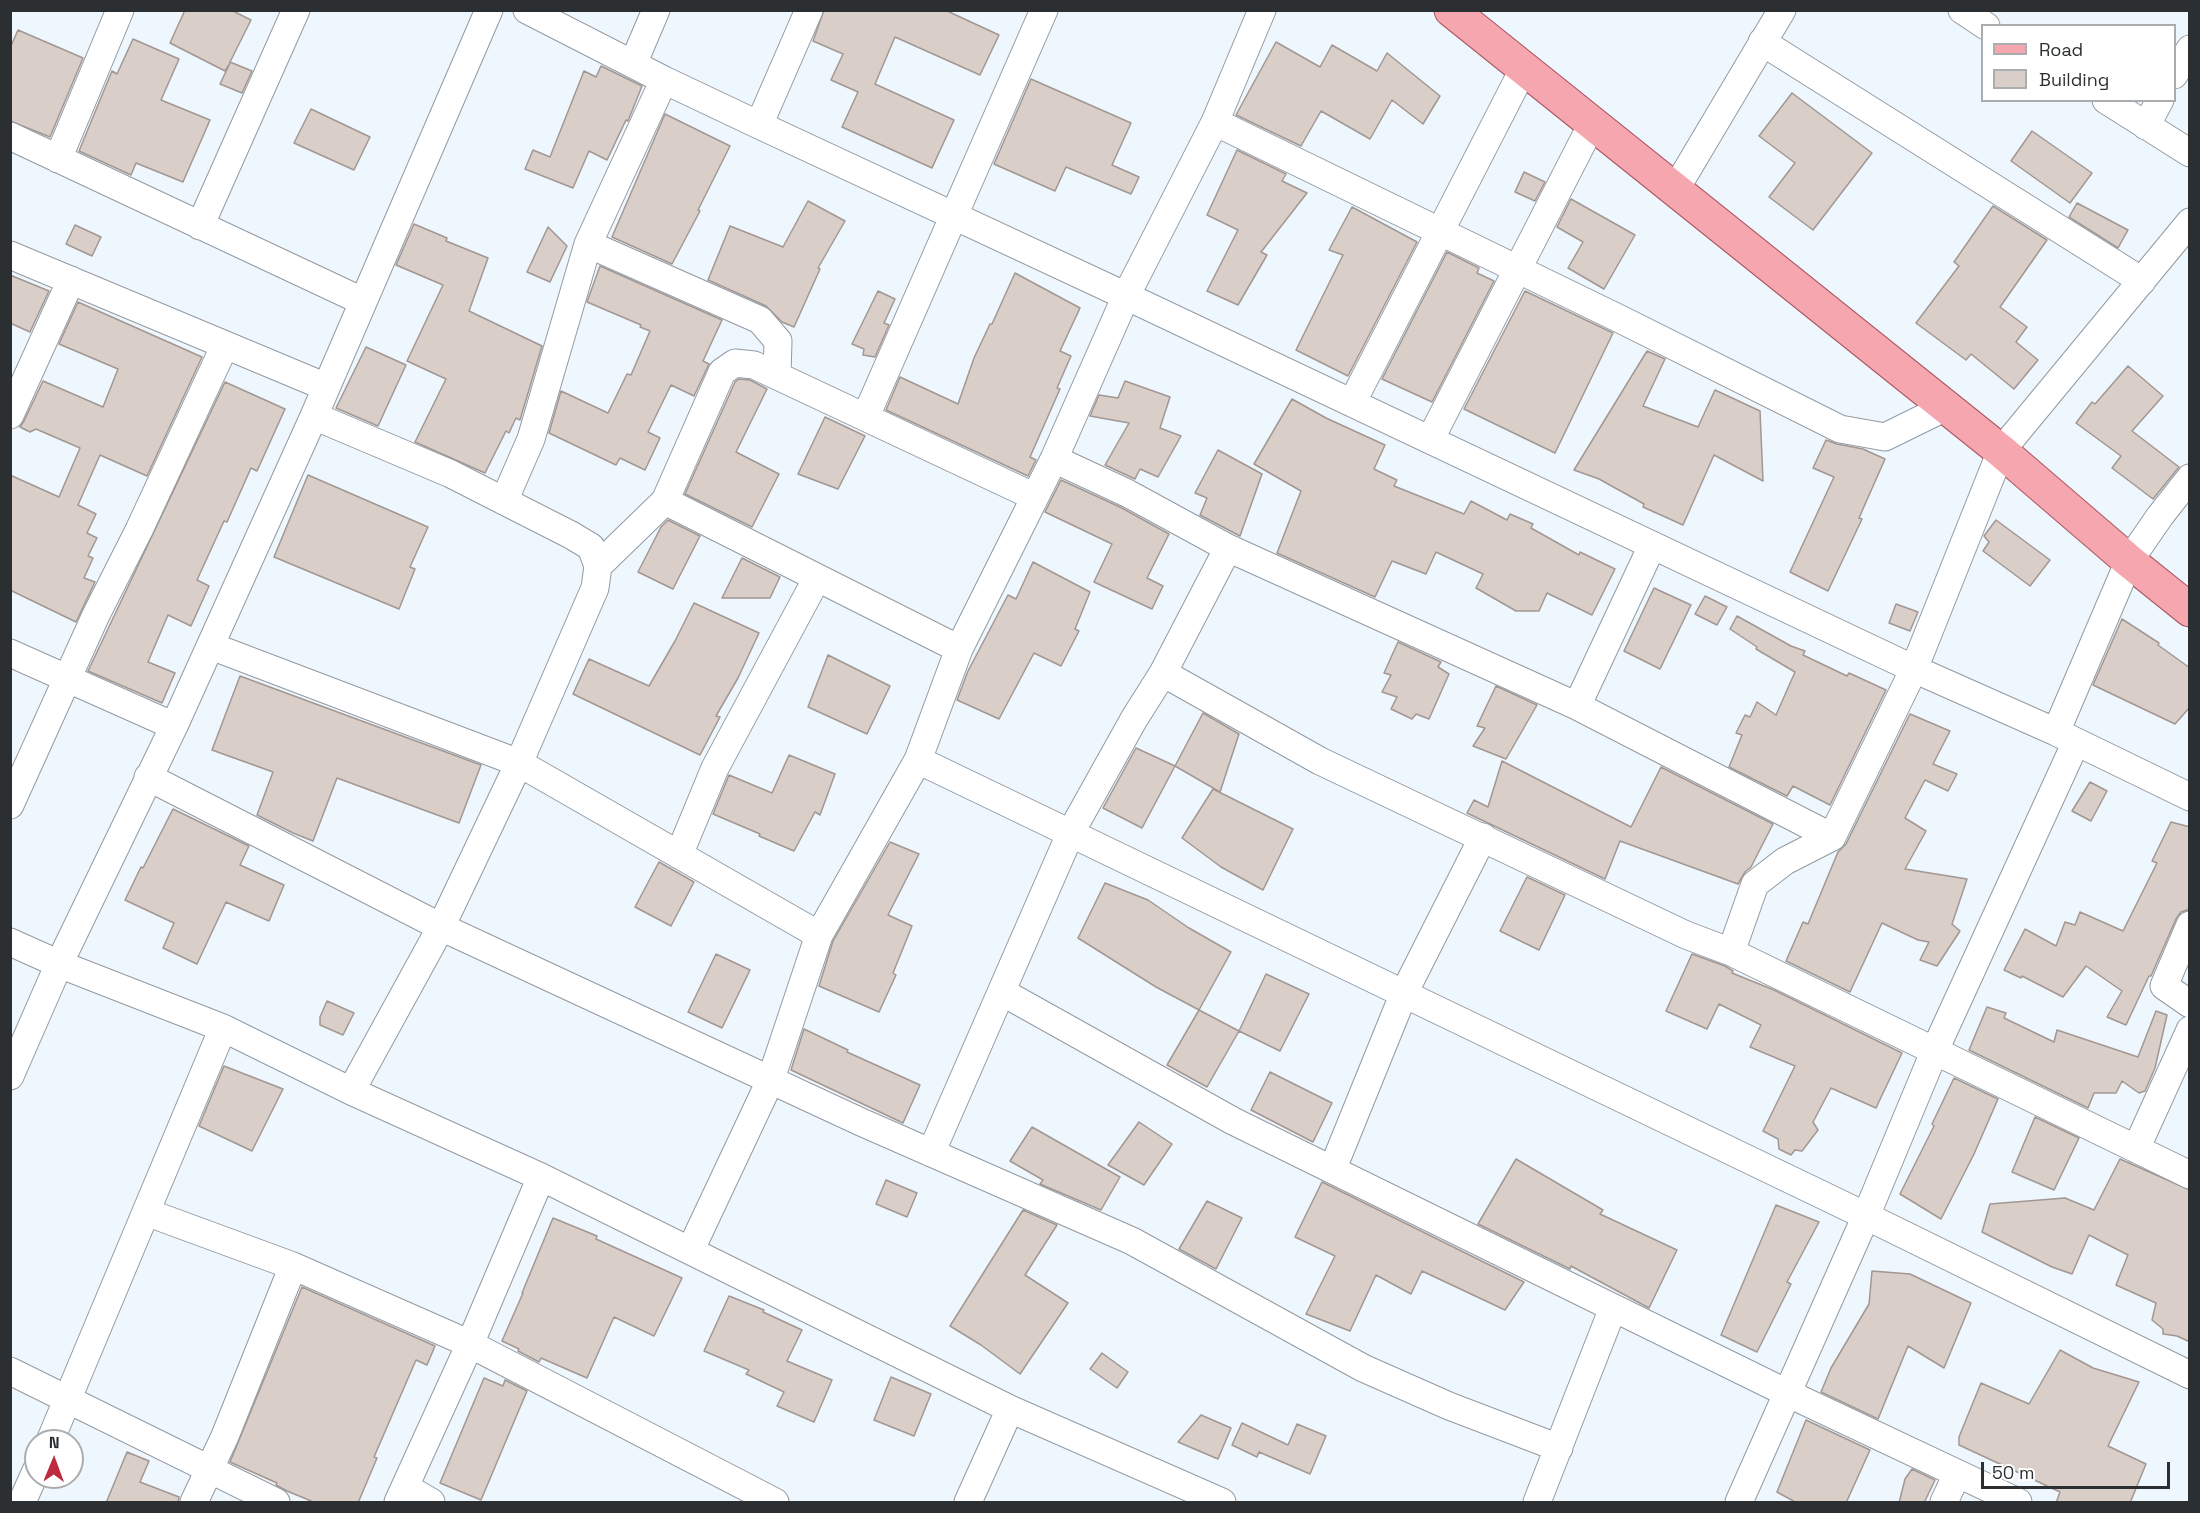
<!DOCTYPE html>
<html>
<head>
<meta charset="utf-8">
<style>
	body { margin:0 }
	#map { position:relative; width:2200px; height:1513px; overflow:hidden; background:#eef6fe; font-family:"Space Grotesk",sans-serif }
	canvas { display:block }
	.frame { position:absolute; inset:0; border:12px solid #2c2f32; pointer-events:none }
	.legend { position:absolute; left:1981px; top:24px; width:195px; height:78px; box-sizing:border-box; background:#fff; border:2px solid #abacad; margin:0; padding:8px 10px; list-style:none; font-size:18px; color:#2c2f32 }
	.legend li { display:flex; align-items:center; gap:12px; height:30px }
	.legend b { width:30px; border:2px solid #abacad }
	.north { position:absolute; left:24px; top:1429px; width:60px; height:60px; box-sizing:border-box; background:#fff; border:2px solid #abacad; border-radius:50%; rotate:1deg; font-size:16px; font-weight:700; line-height:24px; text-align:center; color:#2c2f32 }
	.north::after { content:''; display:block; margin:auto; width:21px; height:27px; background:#bd2c3e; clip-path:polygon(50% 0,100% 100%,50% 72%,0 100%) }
	.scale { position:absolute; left:1981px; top:1462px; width:189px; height:27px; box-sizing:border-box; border:3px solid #2c2f32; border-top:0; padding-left:8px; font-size:18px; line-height:21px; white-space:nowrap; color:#2c2f32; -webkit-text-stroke:4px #fff; paint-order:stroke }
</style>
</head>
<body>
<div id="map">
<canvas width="2200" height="1513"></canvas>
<div class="frame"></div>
<ul class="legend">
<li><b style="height:8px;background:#f5a6af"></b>Road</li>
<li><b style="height:16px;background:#d9cec8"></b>Building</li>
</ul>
<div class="north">N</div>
<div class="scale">50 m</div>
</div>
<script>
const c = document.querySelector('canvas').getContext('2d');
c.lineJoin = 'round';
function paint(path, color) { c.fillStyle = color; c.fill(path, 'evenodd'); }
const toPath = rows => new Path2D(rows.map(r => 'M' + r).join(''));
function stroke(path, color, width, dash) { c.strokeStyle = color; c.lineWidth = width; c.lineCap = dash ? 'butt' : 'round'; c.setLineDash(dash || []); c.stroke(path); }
const building = toPath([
	[185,10,231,10,251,20,230,62,252,71,242,93,220,84,230,63,225,71,170,43,185,10],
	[824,10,945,10,999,35,980,75,895,37,875,84,954,120,932,168,842,127,858,92,831,80,843,54,813,41,824,10],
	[18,30,83,58,50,137,10,121,10,48,18,30],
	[133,39,179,59,161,100,210,120,183,182,136,163,131,175,79,151,112,71,117,74,133,39],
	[1276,42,1320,67,1332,45,1377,71,1387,53,1440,96,1423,124,1392,100,1370,139,1321,111,1301,146,1236,115,1276,42],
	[601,66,642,86,628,121,626,120,607,160,589,151,573,188,525,169,533,150,550,157,584,71,596,77,601,66],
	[1031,79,1131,123,1112,165,1139,177,1131,194,1066,167,1055,191,994,164,1031,79],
	[1792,93,1872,153,1813,230,1769,197,1795,163,1759,136,1792,93],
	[311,109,370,137,354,170,294,143,311,109],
	[665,114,730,146,698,210,700,211,672,264,612,237,665,114],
	[2032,131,2092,173,2070,203,2011,161,2032,131],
	[1237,150,1286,174,1282,181,1307,193,1261,252,1267,255,1238,305,1207,291,1238,230,1207,215,1237,150],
	[1524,172,1545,182,1535,201,1515,192,1524,172],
	[1571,199,1635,235,1604,289,1568,268,1583,242,1557,227,1571,199],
	[808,201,845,221,818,268,820,269,794,327,782,322,766,306,708,280,730,226,783,247,808,201],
	[2077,203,2128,230,2118,248,2069,217,2077,203],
	[1993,206,2047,240,2000,307,2027,327,2016,342,2038,360,2014,389,1971,354,1966,360,1916,323,1959,266,1954,262,1993,206],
	[1352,207,1417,242,1348,376,1296,350,1343,255,1329,250,1352,207],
	[414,224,447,238,446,241,488,258,469,311,542,346,520,420,516,418,509,433,506,431,485,473,415,442,446,379,407,361,443,285,396,265,414,224],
	[75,225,101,237,92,256,66,244,75,225],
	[548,227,567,246,550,282,527,272,548,227],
	[1447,252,1479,268,1477,273,1494,281,1432,402,1382,379,1447,252],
	[600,266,722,320,703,361,709,364,694,396,671,385,648,432,660,438,645,470,620,458,616,465,549,433,561,391,608,413,627,374,631,375,650,331,640,327,641,325,587,302,600,266],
	[1015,273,1080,308,1060,351,1071,356,1057,388,1060,389,1030,457,1036,460,1028,476,886,410,900,377,958,404,974,358,990,324,992,324,1015,273],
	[10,275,49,291,30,332,10,323,10,275],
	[878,291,895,299,884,323,889,325,875,357,863,355,864,349,852,344,878,291],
	[1525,291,1613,333,1555,453,1464,409,1525,291],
	[78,302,202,357,147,476,100,455,78,505,96,514,87,533,97,538,88,556,93,558,84,578,95,582,76,622,10,590,10,475,59,497,80,448,36,429,30,432,20,427,24,421,43,381,103,407,118,369,59,344,78,302],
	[366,347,406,365,378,426,336,408,366,347],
	[1647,351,1665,359,1643,406,1698,427,1715,390,1760,411,1763,481,1714,455,1683,525,1643,507,1644,504,1599,479,1574,470,1647,351],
	[2128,366,2163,396,2132,431,2179,467,2153,499,2112,468,2121,456,2076,423,2092,402,2095,404,2128,366],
	[739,379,750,380,767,389,736,452,779,474,752,527,685,494,735,382,739,379],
	[1125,381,1170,397,1160,428,1181,436,1158,477,1140,469,1135,479,1105,465,1129,423,1090,416,1099,395,1118,398,1125,381],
	[225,382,285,409,257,471,251,468,227,522,224,521,197,580,209,586,191,626,168,615,148,662,175,673,162,703,88,671,225,382],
	[1292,399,1326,418,1385,445,1374,469,1397,480,1394,486,1464,514,1471,501,1507,520,1510,514,1533,524,1531,528,1579,555,1580,552,1615,569,1592,615,1547,593,1539,611,1516,611,1476,588,1483,574,1436,552,1426,574,1392,561,1375,597,1277,553,1301,491,1254,464,1292,399],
	[825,417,865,436,838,489,798,474,825,417],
	[1826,440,1837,444,1863,449,1885,459,1859,518,1862,519,1828,591,1790,572,1834,477,1813,468,1826,440],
	[1218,450,1262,474,1240,536,1200,515,1207,498,1195,493,1218,450],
	[308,475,428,527,410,567,415,569,399,609,274,557,308,475],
	[1061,480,1120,507,1169,534,1147,578,1163,586,1152,609,1094,582,1112,544,1045,512,1061,480],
	[668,520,700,536,673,589,638,572,661,527,668,520],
	[1996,520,2050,560,2030,586,1983,551,1989,542,1984,536,1996,520],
	[742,558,780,577,770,598,722,598,742,558],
	[1033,562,1090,592,1075,629,1079,631,1061,666,1034,653,999,719,957,700,968,671,1008,595,1016,599,1033,562],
	[1654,588,1691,605,1660,669,1624,651,1654,588],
	[1705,596,1727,607,1717,625,1695,614,1705,596],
	[694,603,759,633,738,678,716,716,720,717,700,755,573,694,589,659,649,686,675,641,694,603],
	[1896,604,1918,612,1910,631,1889,623,1896,604],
	[1737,616,1791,646,1805,651,1803,655,1847,676,1849,673,1886,690,1830,805,1793,786,1787,796,1729,767,1742,735,1736,733,1745,715,1750,717,1757,702,1776,715,1795,672,1756,649,1757,647,1730,629,1737,616],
	[2122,619,2159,643,2158,645,2190,668,2190,707,2175,724,2093,685,2122,619],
	[1398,642,1441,662,1438,667,1449,674,1429,719,1416,714,1412,719,1391,709,1397,697,1382,692,1391,675,1384,673,1398,642],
	[828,655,890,686,867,734,808,707,828,655],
	[240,676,481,765,459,823,337,778,313,841,293,833,257,815,273,772,212,750,240,676],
	[1496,686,1537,705,1506,759,1473,746,1485,728,1477,726,1496,686],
	[1203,713,1239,734,1220,792,1175,766,1203,713],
	[1910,714,1950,731,1933,764,1957,774,1948,791,1925,780,1905,818,1926,831,1905,869,1967,879,1952,924,1960,931,1937,966,1920,960,1929,942,1918,940,1882,923,1850,992,1786,961,1803,922,1808,924,1838,852,1846,844,1910,714],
	[1136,748,1175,766,1142,828,1103,808,1136,748],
	[789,755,835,774,820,815,815,812,794,851,759,836,760,834,713,814,729,775,772,793,789,755],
	[1502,761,1631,827,1661,767,1773,824,1751,867,1745,872,1738,884,1620,841,1605,879,1467,813,1474,800,1488,807,1502,761],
	[2090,782,2107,791,2091,821,2072,811,2090,782],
	[1213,789,1293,829,1263,890,1221,867,1182,838,1213,789],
	[173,809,249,846,240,865,284,885,269,921,226,902,197,964,163,948,174,923,125,900,141,867,143,868,173,809],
	[2171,822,2190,827,2190,909,2181,912,2176,919,2151,976,2149,976,2126,1025,2107,1017,2122,991,2086,966,2063,997,2022,976,2021,978,2004,970,2025,929,2056,946,2065,922,2075,925,2080,912,2123,931,2157,863,2152,861,2171,822],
	[890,842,919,854,888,915,912,926,893,973,896,975,879,1012,819,986,833,941,890,842],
	[659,862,694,882,671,926,635,907,659,862],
	[1527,877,1565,895,1539,950,1500,931,1527,877],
	[1105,883,1148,900,1189,928,1231,952,1199,1010,1156,987,1078,938,1105,883],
	[716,954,750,970,722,1028,688,1012,716,954],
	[1692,954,1725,966,1733,971,1732,973,1774,990,1902,1053,1876,1108,1831,1088,1813,1122,1818,1130,1802,1151,1795,1150,1791,1155,1779,1149,1778,1139,1763,1131,1795,1066,1750,1047,1761,1025,1719,1004,1707,1029,1666,1011,1692,954],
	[1266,974,1309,994,1280,1051,1239,1031,1266,974],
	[327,1001,354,1013,343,1035,320,1025,320,1017,327,1001],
	[1987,1007,2006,1013,2004,1018,2054,1042,2057,1030,2138,1057,2156,1011,2167,1015,2155,1068,2145,1091,2139,1093,2122,1081,2116,1093,2094,1093,2088,1108,1969,1050,1987,1007],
	[1199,1010,1239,1031,1207,1087,1167,1065,1199,1010],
	[804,1029,848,1050,847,1052,920,1085,903,1123,791,1070,804,1029],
	[224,1066,283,1089,252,1151,199,1126,224,1066],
	[1270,1072,1332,1103,1313,1142,1251,1110,1270,1072],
	[1954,1078,1998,1099,1974,1154,1941,1219,1900,1194,1934,1126,1932,1124,1954,1078],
	[2035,1117,2079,1138,2054,1190,2012,1172,2035,1117],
	[1139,1122,1172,1144,1144,1185,1108,1165,1139,1122],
	[1032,1127,1120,1177,1101,1210,1040,1184,1043,1180,1010,1161,1032,1127],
	[1516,1159,1603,1210,1600,1214,1677,1250,1649,1308,1571,1266,1570,1269,1478,1224,1516,1159],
	[2120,1159,2190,1190,2190,1342,2177,1336,2163,1334,2163,1329,2152,1320,2156,1303,2116,1285,2128,1255,2089,1235,2072,1274,2052,1267,1982,1232,1990,1204,2065,1198,2094,1210,2120,1159],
	[886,1180,917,1193,907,1217,876,1204,886,1180],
	[1322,1182,1524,1282,1505,1310,1422,1271,1411,1294,1376,1275,1350,1331,1306,1314,1335,1256,1295,1237,1322,1182],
	[1207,1201,1242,1218,1216,1269,1179,1249,1207,1201],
	[1776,1205,1819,1222,1787,1282,1791,1284,1757,1352,1721,1335,1776,1205],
	[1023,1210,1057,1225,1025,1275,1068,1303,1020,1374,981,1345,950,1326,1023,1210],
	[553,1218,597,1236,596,1239,682,1278,654,1336,614,1317,587,1378,541,1358,539,1362,518,1351,519,1349,502,1341,523,1293,522,1293,553,1218],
	[1872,1271,1910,1274,1971,1303,1944,1368,1908,1346,1878,1419,1821,1392,1831,1368,1869,1304,1872,1271],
	[302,1287,435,1346,427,1365,416,1360,374,1457,377,1458,358,1503,316,1503,287,1491,276,1485,277,1483,230,1462,302,1287],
	[729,1296,764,1310,763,1312,802,1330,787,1361,832,1380,814,1422,777,1406,784,1392,746,1374,749,1370,704,1351,729,1296],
	[2060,1350,2093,1368,2139,1382,2108,1446,2146,1464,2130,1503,2056,1503,2060,1492,1959,1445,1959,1437,1981,1383,2029,1404,2060,1350],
	[1102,1353,1128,1372,1117,1388,1090,1369,1102,1353],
	[891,1377,931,1394,914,1436,874,1420,891,1377],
	[484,1378,503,1386,505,1380,527,1391,481,1500,440,1483,484,1378],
	[1201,1415,1231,1428,1218,1459,1178,1442,1201,1415],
	[1806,1420,1870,1450,1846,1503,1797,1503,1777,1492,1806,1420],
	[1242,1423,1288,1445,1297,1424,1326,1436,1310,1474,1259,1452,1257,1457,1232,1445,1242,1423],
	[127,1452,149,1461,140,1482,179,1497,178,1503,106,1503,127,1452],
	[1912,1469,1935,1480,1924,1503,1899,1503,1905,1479,1912,1469]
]);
paint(building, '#d9cec8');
stroke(building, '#a29792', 1.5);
const minor = toPath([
	[527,10,664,80,759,125,1126,296,1914,669,2056,732,2190,797],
	[1962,10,1986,26],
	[1762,42,2142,281],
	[633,64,656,10],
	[2174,75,2190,49],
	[2106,100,2190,153],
	[1215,122,1622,320,1840,429,1885,437,1946,407],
	[759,125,809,10],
	[2146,126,2160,100],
	[10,136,362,301],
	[58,159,120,10],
	[1675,190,1782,10],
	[200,226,296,10],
	[588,244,760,320,778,341,777,375],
	[10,255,326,387],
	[1352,403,1524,68],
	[10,415,71,280],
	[314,416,451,474,571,535,591,547,598,566,595,588,519,763,441,927,351,1091],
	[866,416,1044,10],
	[1430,440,1592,124],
	[1054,459,1127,493,1228,548,1577,706,1832,837],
	[504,501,531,439,588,244,664,80],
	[665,501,722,372,735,363,754,365,1035,497],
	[598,566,665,501,959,649],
	[211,646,519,763,819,935],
	[10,653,174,726],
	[1163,673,1320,761,1686,935,1731,952,2190,1175],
	[1577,706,1652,546],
	[2056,732,2129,561,2160,516,2190,478],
	[918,760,1866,1216,2190,1375],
	[148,777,441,927,861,1122,1132,1241,1363,1368,1449,1406,1559,1448],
	[10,805,96,615,139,530,225,345],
	[679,855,715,768,817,578],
	[2190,925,2164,986,2190,1004],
	[10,942,59,964,223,1028,351,1091,541,1177,1010,1409,1222,1502],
	[1731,952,1755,884,1785,861,1832,837,1914,669,2001,451,2190,222],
	[1002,992,1233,1121,1787,1393,2018,1502],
	[10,1076,59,964,174,726,314,416,489,10],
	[2136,1149,2190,1030],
	[931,1153,1071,832,1134,719,1163,673,1228,548],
	[1333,1168,1404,993,1483,837],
	[146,1212,293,1266,470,1344,775,1502],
	[691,1249,771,1079,819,935,918,760,959,649,1054,459,1126,296,1215,122,1262,10],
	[10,1371,276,1502],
	[50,1441,223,1028],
	[405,1487,431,1502],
	[22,1502,36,1471],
	[194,1502,225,1436,293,1266],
	[398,1502,470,1344,541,1177],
	[968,1502,1010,1409],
	[1537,1502,1613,1308],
	[1739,1502,1866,1216,1935,1050,2076,742],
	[1944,1502,1957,1474]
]);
const major = toPath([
	[1451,10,2001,451,2129,561,2190,610]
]);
stroke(minor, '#939aa2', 29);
stroke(major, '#ab5661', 35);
stroke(minor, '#fff', 27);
stroke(major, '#f5a6af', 33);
</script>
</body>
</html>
